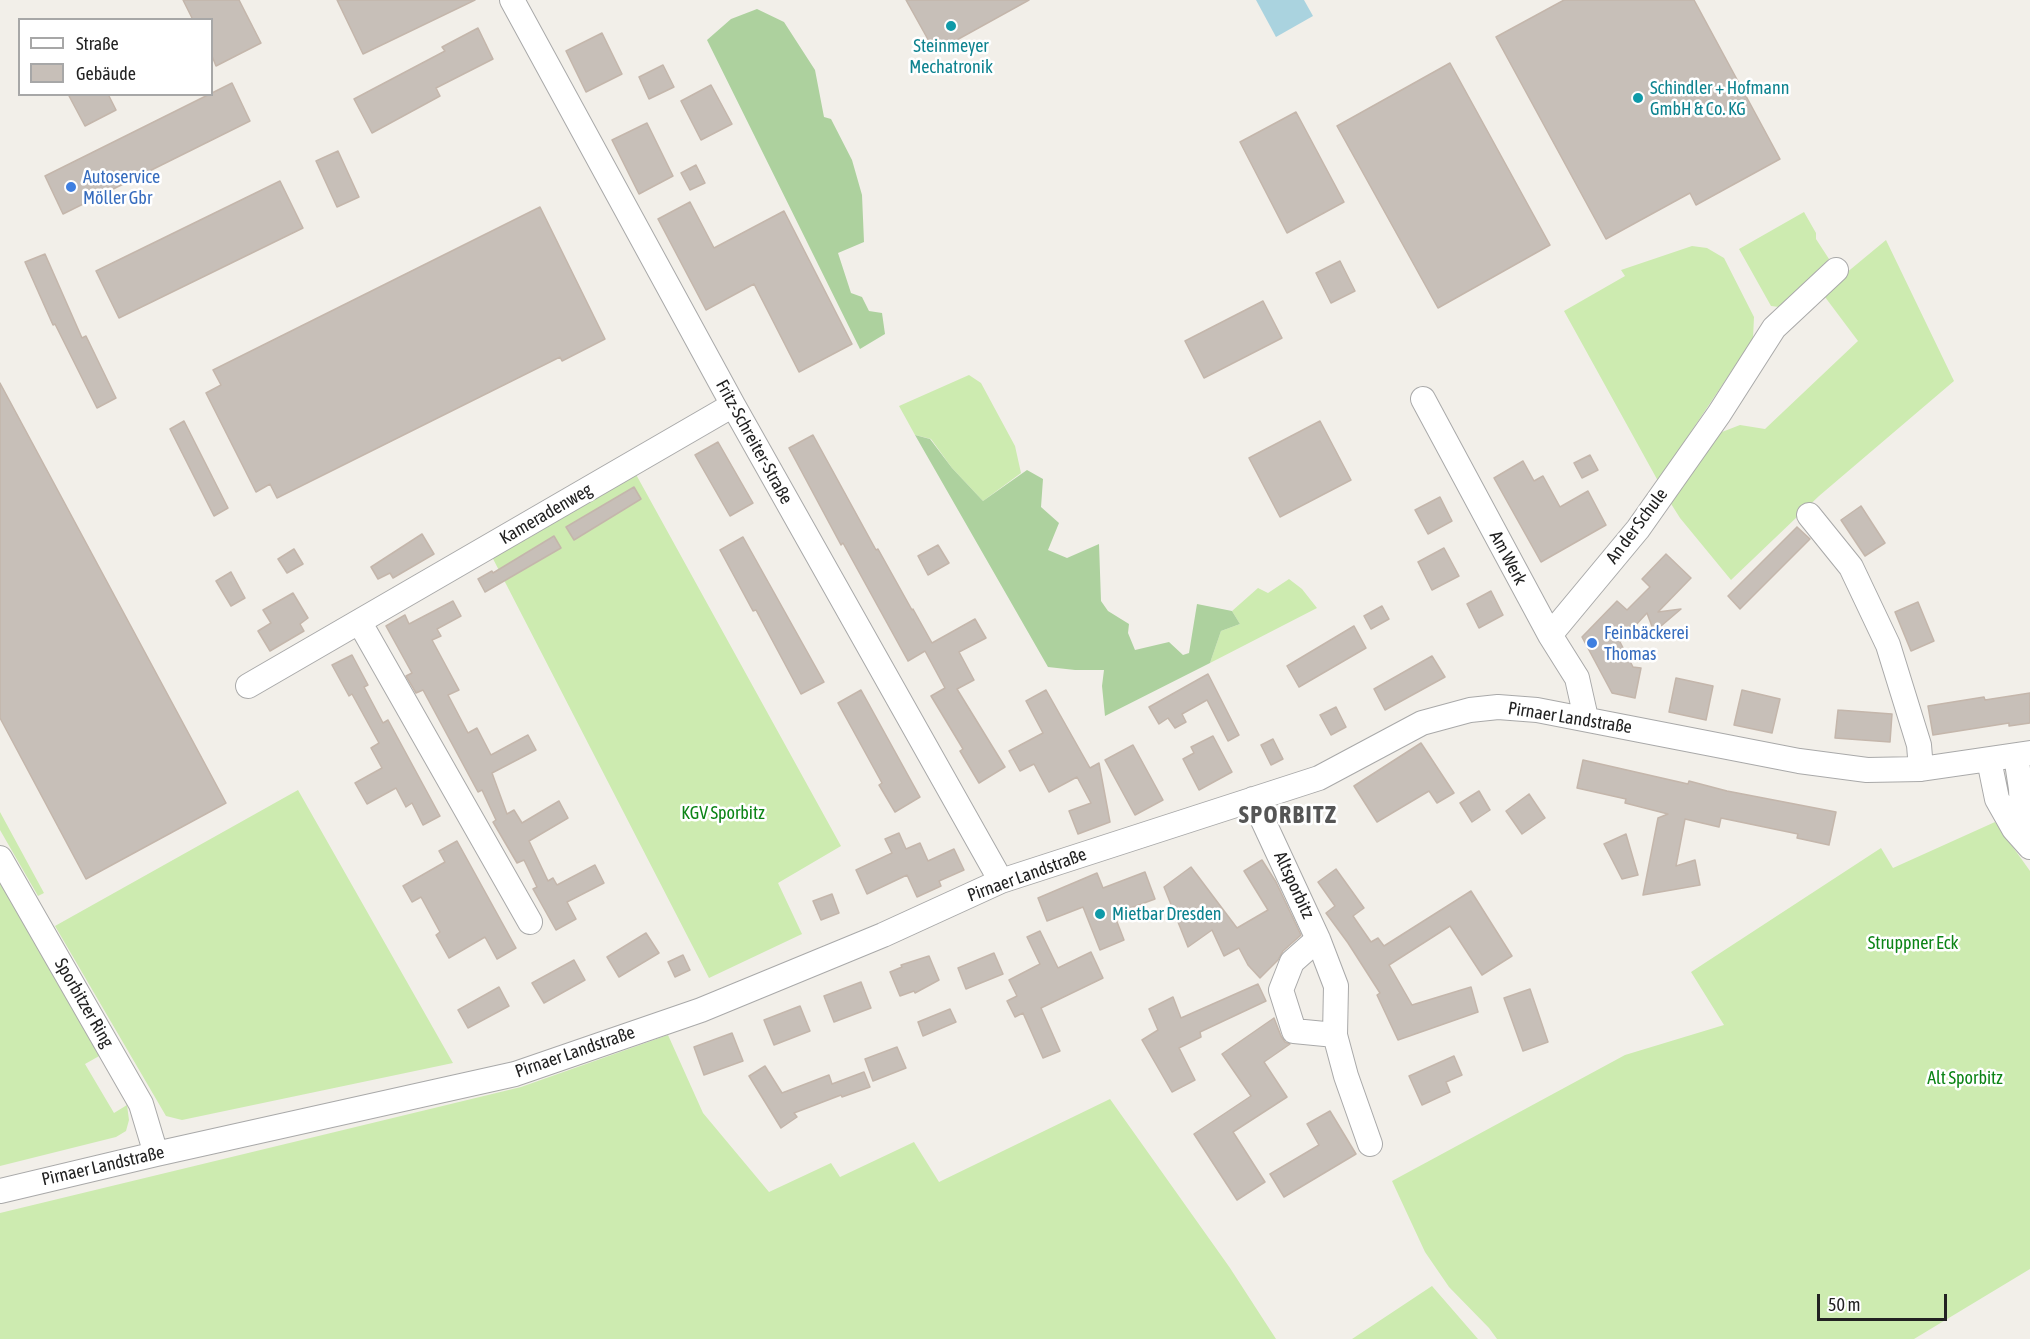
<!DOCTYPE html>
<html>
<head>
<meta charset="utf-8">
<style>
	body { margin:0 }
	#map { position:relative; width:2030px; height:1339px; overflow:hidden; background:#f2efe9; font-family:"Asap Condensed",sans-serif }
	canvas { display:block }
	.legend { position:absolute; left:18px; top:18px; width:195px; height:78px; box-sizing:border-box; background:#fff; border:2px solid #a7a7a7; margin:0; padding:8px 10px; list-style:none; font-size:18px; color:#222 }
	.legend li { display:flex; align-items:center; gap:12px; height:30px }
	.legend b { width:30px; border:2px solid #a7a7a7 }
	.scale { position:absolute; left:1817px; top:1294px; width:130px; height:27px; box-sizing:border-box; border:3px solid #222; border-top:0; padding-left:8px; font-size:18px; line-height:21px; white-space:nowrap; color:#222; -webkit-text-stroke:4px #fff; paint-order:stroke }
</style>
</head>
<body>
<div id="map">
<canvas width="2030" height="1339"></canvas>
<ul class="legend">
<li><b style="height:8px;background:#fff"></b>Straße</li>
<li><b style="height:16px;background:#c7bfb8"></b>Gebäude</li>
</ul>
<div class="scale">50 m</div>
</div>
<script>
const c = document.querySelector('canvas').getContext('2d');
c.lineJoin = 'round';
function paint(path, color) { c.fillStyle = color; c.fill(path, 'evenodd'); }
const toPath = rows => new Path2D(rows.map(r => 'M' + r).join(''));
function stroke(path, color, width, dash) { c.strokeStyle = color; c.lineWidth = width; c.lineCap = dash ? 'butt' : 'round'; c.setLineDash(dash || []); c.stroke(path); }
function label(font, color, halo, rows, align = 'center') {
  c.font = font + ' "Asap Condensed",sans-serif'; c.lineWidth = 5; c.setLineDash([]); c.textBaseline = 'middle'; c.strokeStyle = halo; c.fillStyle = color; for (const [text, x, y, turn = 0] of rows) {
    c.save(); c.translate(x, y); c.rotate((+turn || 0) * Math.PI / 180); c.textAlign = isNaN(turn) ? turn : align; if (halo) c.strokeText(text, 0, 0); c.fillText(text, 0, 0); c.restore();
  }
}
paint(toPath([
	[1804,212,1816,233,1816,239,1829,259,1779,307,1771,306,1739,249],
	[1886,240,1954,381,1819,496,1731,580,1680,518,1668,499,1709,437,1740,425,1765,429,1858,341,1822,293],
	[1692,246,1707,248,1724,258,1754,317,1753,339,1658,481,1564,311,1625,276,1621,270],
	[969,375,981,383,1015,446,1021,473,983,501,952,468,931,439,915,435,899,406],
	[633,469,841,846,778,883,802,934,709,978,489,551],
	[1289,579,1302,589,1317,608,1210,663,1221,631,1240,624,1232,611,1258,588,1268,593],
	[298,790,453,1063,182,1120,166,1116,55,926],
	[0,812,44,893,38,896,0,830],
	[1995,822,2030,871,2030,1269,1914,1339,1497,1339,1489,1328,1449,1287,1425,1252,1392,1181,1625,1055,1724,1025,1691,972,1881,848,1893,868],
	[0,880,101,1055,85,1064,114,1113,127,1105,129,1120,126,1131,116,1137,0,1166],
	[668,1035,703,1113,769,1192,831,1163,840,1177,914,1142,939,1182,1110,1099,1230,1268,1276,1339,0,1339,0,1213,521,1087],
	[1432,1286,1478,1339,1352,1339]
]), '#cdebb0');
paint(toPath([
	[757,9,784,22,815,70,824,117,831,119,852,160,862,195,864,242,838,253,851,293,862,297,869,311,882,313,885,334,860,349,707,40,731,19],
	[915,435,930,439,952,468,983,501,1027,470,1043,479,1041,507,1059,523,1048,550,1067,558,1099,544,1101,601,1108,611,1129,624,1128,633,1135,650,1169,642,1183,655,1189,653,1197,604,1232,611,1240,624,1221,631,1210,663,1105,716,1102,686,1104,670,1075,670,1048,667]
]), '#add19e');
paint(toPath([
	[1256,0,1304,0,1313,16,1276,37]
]), '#aad3df');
const building = toPath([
	[183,0,239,0,261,43,216,66,212,56,212,20,193,20,183,0],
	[337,0,475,0,363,54,337,0],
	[906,0,1029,0,935,52,906,0],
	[1564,0,1694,0,1780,159,1696,205,1690,193,1606,239,1496,37,1564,0],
	[478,28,493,59,436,88,440,96,372,133,354,99,445,51,442,47,478,28],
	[602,33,622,74,586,92,566,51,602,33],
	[1450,63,1550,245,1438,308,1337,126,1450,63],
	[663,65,674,87,649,99,639,77,663,65],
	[232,83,250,121,63,214,45,176,232,83],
	[711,85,732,124,701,140,681,101,711,85],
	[68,94,108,94,116,110,85,126,68,94],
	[1296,112,1344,202,1287,233,1240,142,1296,112],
	[647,123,673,176,639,194,612,140,647,123],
	[338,151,359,197,337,207,316,161,338,151],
	[696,165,705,183,690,190,681,173,696,165],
	[280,181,303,228,119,318,96,271,280,181],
	[690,202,714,248,784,211,852,344,799,372,754,284,706,310,658,219,690,202],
	[540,207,605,339,562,361,560,357,277,498,270,484,256,492,206,393,221,385,213,370,540,207],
	[45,254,82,338,86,336,116,398,97,408,55,324,53,325,25,262,45,254],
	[1340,261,1355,291,1331,303,1316,273,1340,261],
	[1263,301,1282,338,1204,378,1185,341,1263,301],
	[0,383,226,803,86,879,0,718,0,383],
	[184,421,228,508,214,516,170,429,184,421],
	[1320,421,1351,480,1280,517,1249,458,1320,421],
	[813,435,876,550,878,549,912,610,913,609,932,643,975,619,986,638,959,652,974,680,957,689,1005,767,979,783,960,751,963,749,931,696,945,688,925,651,908,661,843,543,841,545,789,448,813,435],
	[718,442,753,503,730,516,695,455,718,442],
	[1590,455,1598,470,1582,478,1574,463,1590,455],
	[1523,461,1534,481,1543,476,1560,507,1588,491,1606,525,1541,562,1494,478,1523,461],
	[634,487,641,499,574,540,566,527,634,487],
	[1440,497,1452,521,1428,534,1415,510,1440,497],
	[1861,506,1885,543,1865,556,1841,520,1861,506],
	[1797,527,1810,539,1740,609,1728,596,1797,527],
	[422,534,434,554,393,578,390,573,378,579,371,567,422,534],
	[554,536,561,548,485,592,478,579,492,571,493,573,554,536],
	[743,537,824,682,801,694,756,610,753,611,720,550,743,537],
	[938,545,949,563,928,575,918,556,938,545],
	[1444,548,1459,576,1432,590,1418,562,1444,548],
	[294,549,303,564,287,573,278,559,294,549],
	[1666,554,1691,578,1658,612,1681,609,1654,632,1647,613,1620,642,1633,667,1641,668,1635,698,1612,693,1582,637,1617,601,1627,610,1650,587,1642,579,1666,554],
	[231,572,245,598,231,606,216,581,231,572],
	[1491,591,1503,615,1479,628,1467,604,1491,591],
	[293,593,308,618,300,624,304,631,270,651,258,631,271,623,263,610,293,593],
	[453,601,461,616,437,629,441,636,432,640,459,690,448,695,468,733,477,728,491,755,528,735,536,750,492,773,507,814,514,810,522,823,559,801,568,818,529,841,548,881,553,878,557,885,595,865,604,883,567,902,576,919,556,930,533,889,537,887,524,860,517,863,493,822,496,820,482,790,478,792,423,690,416,693,406,676,412,673,386,626,405,615,409,624,453,601],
	[1918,602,1934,641,1911,651,1895,612,1918,602],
	[1382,606,1389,619,1371,629,1364,616,1382,606],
	[1354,626,1366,648,1299,687,1287,666,1354,626],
	[352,655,368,685,364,687,383,723,388,720,440,816,423,825,412,803,406,807,396,788,367,804,355,783,382,768,371,748,379,743,352,694,349,696,332,665,352,655],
	[1432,656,1445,677,1385,710,1374,689,1432,656],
	[1208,674,1239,735,1228,741,1207,700,1182,714,1186,722,1175,728,1168,718,1159,724,1149,707,1208,674],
	[1676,678,1713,686,1706,720,1669,712,1676,678],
	[861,690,920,797,895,812,879,785,882,783,838,703,861,690],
	[1046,690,1090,768,1099,763,1110,822,1078,834,1069,811,1091,803,1077,777,1049,792,1034,764,1020,771,1009,751,1043,733,1026,701,1046,690],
	[1742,690,1780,699,1772,733,1734,725,1742,690],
	[2030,693,2030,723,2009,726,2009,723,1933,735,1928,706,1984,697,1985,700,2030,693],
	[1336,707,1346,727,1331,735,1320,715,1336,707],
	[1838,710,1892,714,1890,742,1835,738,1838,710],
	[1213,736,1232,772,1199,790,1183,759,1194,753,1191,747,1213,736],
	[1273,739,1283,759,1271,765,1261,745,1273,739],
	[1421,743,1454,793,1437,803,1429,791,1377,822,1354,786,1421,743],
	[1133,745,1163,800,1135,815,1105,760,1133,745],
	[1583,760,1688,784,1689,781,1727,791,1836,812,1829,845,1797,838,1798,834,1721,818,1719,827,1685,819,1676,866,1695,860,1700,885,1643,895,1658,818,1668,814,1625,803,1626,799,1577,788,1583,760],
	[1479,791,1490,810,1472,822,1460,803,1479,791],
	[1529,794,1545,818,1522,834,1506,811,1529,794],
	[899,833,906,849,920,843,928,861,954,849,964,870,939,881,941,886,917,897,907,875,867,894,856,870,892,853,885,839,899,833],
	[1626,834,1638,875,1622,879,1604,844,1626,834],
	[457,841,516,948,497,959,485,937,449,958,436,935,440,932,421,897,412,902,403,886,445,862,439,851,457,841],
	[1262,860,1276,882,1301,935,1283,951,1278,960,1260,978,1248,965,1239,948,1224,956,1212,930,1188,947,1164,887,1191,867,1237,928,1268,910,1244,871,1262,860],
	[1336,869,1364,908,1353,916,1371,942,1378,938,1384,946,1471,891,1512,956,1482,975,1450,926,1389,965,1412,1005,1471,987,1478,1012,1398,1040,1377,995,1380,993,1348,943,1326,913,1335,906,1318,882,1336,869],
	[1145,872,1155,899,1114,914,1124,940,1100,950,1083,907,1047,921,1038,898,1097,873,1103,888,1145,872],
	[832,894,839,913,821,920,813,901,832,894],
	[1040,931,1058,968,1091,952,1103,978,1041,1008,1060,1051,1043,1058,1023,1013,1015,1017,1007,1001,1017,996,1009,980,1040,964,1027,937,1040,931],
	[646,933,659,953,619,977,607,957,646,933],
	[994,953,1003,974,966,989,958,968,994,953],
	[683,955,690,970,675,977,668,962,683,955],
	[929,956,939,980,915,993,914,991,900,996,890,972,902,967,901,965,929,956],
	[574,960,585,980,544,1003,532,983,574,960],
	[861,982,871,1008,834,1022,824,996,861,982],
	[1258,984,1266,1001,1200,1032,1201,1037,1179,1048,1195,1080,1172,1092,1142,1040,1158,1030,1149,1009,1173,997,1181,1018,1258,984],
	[499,987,509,1006,468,1028,458,1010,499,987],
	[1530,989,1548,1042,1523,1051,1504,998,1530,989],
	[800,1006,810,1031,774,1045,764,1020,800,1006],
	[950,1009,956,1022,923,1036,918,1022,950,1009],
	[1274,1018,1281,1036,1285,1042,1290,1044,1264,1062,1287,1097,1233,1132,1265,1182,1237,1200,1194,1134,1251,1096,1222,1054,1274,1018],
	[732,1033,743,1061,704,1075,694,1047,732,1033],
	[897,1047,906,1068,873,1081,865,1059,897,1047],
	[1454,1056,1462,1075,1446,1082,1450,1092,1422,1105,1409,1076,1454,1056],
	[765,1066,782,1093,829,1075,832,1084,864,1072,870,1087,842,1097,841,1095,794,1113,797,1117,781,1128,749,1076,765,1066],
	[1330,1111,1356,1154,1284,1197,1270,1174,1319,1145,1307,1124,1330,1111]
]);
paint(building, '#c7bfb8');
stroke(building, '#c4b6ab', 1.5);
const minor = toPath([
	[512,0,733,405,1001,881],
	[1423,399,1550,635,1577,678,1586,718],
	[1809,515,1851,567,1888,645,1919,745,1921,769],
	[360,623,530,922],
	[1550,635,1638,529,1719,414,1774,328,1836,270],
	[248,686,733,405],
	[2016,756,2021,789,2022,811,2029,839],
	[1989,760,1997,799,2014,829,2030,847],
	[1253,799,1318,939,1336,986,1335,1035,1346,1076,1370,1144],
	[0,858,141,1104,156,1154],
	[1318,939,1292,962,1281,990,1294,1031,1335,1035],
	[0,1191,156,1154,515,1074,701,1010,883,935,1001,881,1319,778,1422,723,1470,710,1498,707,1537,710,1799,761,1867,770,1921,769,2030,753]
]);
stroke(minor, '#a9a9a9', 26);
stroke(minor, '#fff', 24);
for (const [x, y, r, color] of [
	[951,26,6,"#0f9aa8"],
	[1638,98,6,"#0f9aa8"],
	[71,187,6,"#3f7fe0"],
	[1592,643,6,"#3f7fe0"],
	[1100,914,6,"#0f9aa8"]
]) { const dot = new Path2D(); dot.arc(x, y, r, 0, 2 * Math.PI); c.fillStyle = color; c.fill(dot); stroke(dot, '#fff', 2); }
label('18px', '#0d838f', '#fff', [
	["Steinmeyer",951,46,"center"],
	["Mechatronik",951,67,"center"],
	["Schindler + Hofmann",1650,88],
	["GmbH & Co. KG",1650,109],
	["Mietbar Dresden",1112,914]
], 'left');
label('18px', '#366cbe', '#fff', [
	["Autoservice",83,177],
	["Möller Gbr",83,198],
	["Feinbäckerei",1604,633],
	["Thomas",1604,654]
], 'left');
label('18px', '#222', '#fff', [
	["Fritz-Schreiter-Straße",754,442,61],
	["Kameradenweg",546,514,-30],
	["An der Schule",1637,526,-53],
	["Am Werk",1508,558,62],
	["Pirnaer Landstraße",1570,718,9],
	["Pirnaer Landstraße",1027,875,-20],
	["Altsporbitz",1294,885,65],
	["Sporbitzer Ring",84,1003,60],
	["Pirnaer Landstraße",575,1052,-19],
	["Pirnaer Landstraße",103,1166,-13]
]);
label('18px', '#0c8416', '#fff', [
	["KGV Sporbitz",723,813],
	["Struppner Eck",1913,943],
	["Alt Sporbitz",1965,1078]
]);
c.letterSpacing = '1.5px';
label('bold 24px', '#555', '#fff', [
	["SPORBITZ",1288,815]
]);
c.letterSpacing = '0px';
</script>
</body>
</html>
